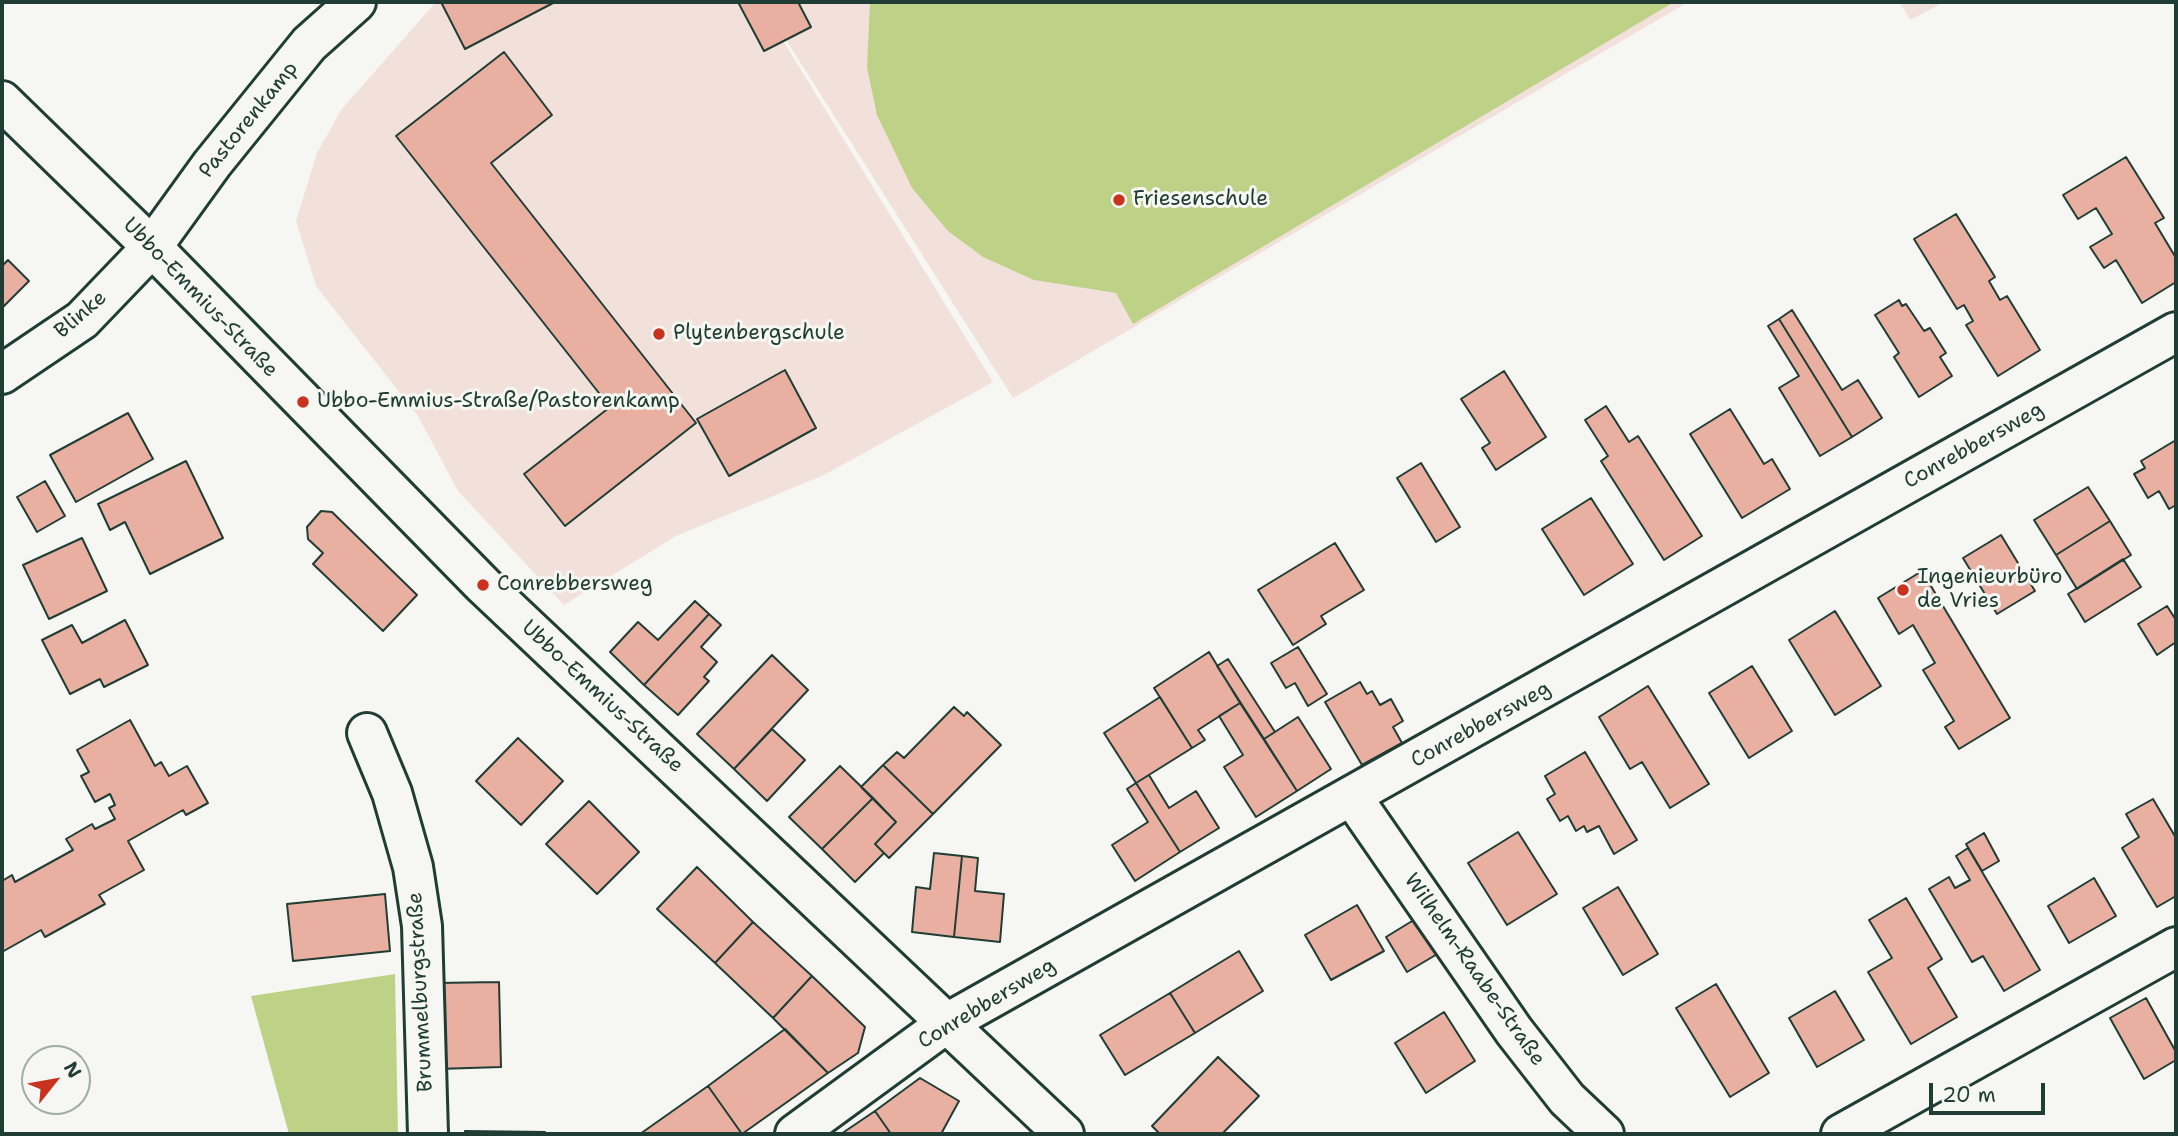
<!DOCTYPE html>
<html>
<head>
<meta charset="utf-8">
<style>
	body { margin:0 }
	#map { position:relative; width:2178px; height:1136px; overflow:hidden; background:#f6f6f2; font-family:"Shantell Sans",sans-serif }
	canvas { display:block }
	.frame { position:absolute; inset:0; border:4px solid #1f3d34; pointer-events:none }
	.north { position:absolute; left:21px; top:1045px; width:70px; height:70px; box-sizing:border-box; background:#f6f6f2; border:2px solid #a0aca6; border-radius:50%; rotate:59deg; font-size:19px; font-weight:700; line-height:28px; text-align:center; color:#1f3d34 }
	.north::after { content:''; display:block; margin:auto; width:24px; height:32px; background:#c8321e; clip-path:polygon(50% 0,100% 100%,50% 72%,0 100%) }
	.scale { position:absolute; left:1929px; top:1083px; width:116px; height:32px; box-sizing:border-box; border:4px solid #1f3d34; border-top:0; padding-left:9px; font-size:21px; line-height:24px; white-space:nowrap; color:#1f3d34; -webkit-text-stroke:5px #f6f6f2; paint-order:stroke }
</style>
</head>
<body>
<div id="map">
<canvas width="2178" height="1136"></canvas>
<div class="frame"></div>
<div class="north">N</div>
<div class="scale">20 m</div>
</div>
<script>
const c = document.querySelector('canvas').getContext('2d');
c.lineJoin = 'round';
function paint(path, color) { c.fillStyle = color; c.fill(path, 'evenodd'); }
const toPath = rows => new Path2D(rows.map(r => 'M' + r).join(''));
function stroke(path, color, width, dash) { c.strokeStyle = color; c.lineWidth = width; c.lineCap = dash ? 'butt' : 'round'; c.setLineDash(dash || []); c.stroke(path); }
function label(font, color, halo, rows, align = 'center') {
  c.font = font + ' "Shantell Sans",sans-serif'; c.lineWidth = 6; c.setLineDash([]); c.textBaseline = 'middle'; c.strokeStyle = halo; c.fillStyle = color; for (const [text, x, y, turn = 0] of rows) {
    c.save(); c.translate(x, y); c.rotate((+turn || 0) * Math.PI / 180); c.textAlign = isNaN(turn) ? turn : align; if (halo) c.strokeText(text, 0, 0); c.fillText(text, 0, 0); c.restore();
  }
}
paint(toPath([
	[436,2,759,2,993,382,824,475,676,536,564,605,458,491,418,416,316,286,296,221,317,153,341,110],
	[762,2,1688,2,1013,398],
	[1900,2,1944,2,1910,20]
]), '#f2e1da');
paint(toPath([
	[870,2,1674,2,1133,324,1116,293,1034,280,983,257,948,231,912,188,877,115,867,68],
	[395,974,398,1134,289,1134,251,996]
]), '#bed287');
const building = toPath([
	[441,2,555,2,465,49,441,2],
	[738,2,798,2,811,27,764,51,738,2],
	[504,52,552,115,491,163,696,423,565,526,524,474,610,407,396,136,504,52],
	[2126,157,2164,218,2155,223,2176,258,2176,282,2142,303,2116,260,2104,268,2090,247,2112,234,2096,208,2078,219,2063,195,2126,157],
	[1956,214,1995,277,1989,281,2000,300,2007,296,2040,350,1998,376,1966,325,1973,321,1964,305,1957,309,1914,239,1956,214],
	[8,260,29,281,2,308,2,266,8,260],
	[1899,300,1902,306,1906,304,1924,331,1930,328,1946,353,1940,357,1952,376,1919,397,1894,357,1899,353,1875,315,1899,300],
	[1792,310,1842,390,1858,380,1882,418,1852,437,1779,319,1792,310],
	[1779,319,1852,437,1820,456,1779,388,1799,376,1768,326,1779,319],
	[785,370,816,428,729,476,697,419,785,370],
	[1504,371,1546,437,1496,470,1482,448,1490,443,1461,399,1504,371],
	[1606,406,1629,442,1638,436,1702,536,1664,560,1601,461,1608,456,1585,420,1606,406],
	[1730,409,1764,464,1772,459,1790,489,1742,518,1690,434,1730,409],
	[128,413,153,459,76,502,50,455,128,413],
	[2176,440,2176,505,2169,509,2159,491,2148,498,2134,474,2145,468,2141,461,2176,440],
	[186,461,223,538,150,574,125,522,110,530,98,504,186,461],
	[1421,463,1460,527,1436,542,1397,478,1421,463],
	[45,481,65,516,37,532,17,497,45,481],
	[2088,487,2110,521,2056,555,2034,520,2088,487],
	[1591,498,1633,564,1584,595,1542,529,1591,498],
	[321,511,332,512,417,595,383,631,313,564,323,553,308,539,307,527,321,511],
	[2110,521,2131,555,2077,589,2056,555,2110,521],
	[2001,535,2035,591,1997,614,1963,558,2001,535],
	[82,538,107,591,49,619,23,565,82,538],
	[1335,543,1364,590,1321,616,1326,624,1293,645,1258,590,1335,543],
	[2123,559,2141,587,2085,622,2068,594,2123,559],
	[1922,571,2010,718,1959,749,1945,727,1954,721,1923,670,1935,663,1913,625,1899,634,1878,598,1922,571],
	[695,601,709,614,644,685,610,652,638,622,658,640,695,601],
	[2167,606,2176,620,2176,642,2157,655,2138,624,2167,606],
	[1835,611,1881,686,1835,715,1789,640,1835,611],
	[709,614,721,625,701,647,717,662,704,677,709,681,678,715,644,685,709,614],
	[125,620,148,665,104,687,100,679,70,694,42,640,72,625,82,643,125,620],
	[1298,647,1327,694,1308,706,1295,683,1286,688,1271,663,1298,647],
	[1209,652,1240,703,1198,730,1205,740,1192,748,1154,688,1209,652],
	[772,655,808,690,734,769,697,734,772,655],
	[1228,659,1275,732,1264,739,1217,666,1228,659],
	[1752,666,1792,731,1749,758,1709,693,1752,666],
	[1360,682,1367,694,1372,691,1380,705,1391,699,1403,721,1393,727,1402,743,1362,765,1325,702,1360,682],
	[1648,686,1709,784,1670,808,1642,762,1630,769,1599,717,1648,686],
	[1160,697,1192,748,1136,783,1104,733,1160,697],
	[1240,703,1297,791,1256,817,1224,767,1243,755,1219,716,1240,703],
	[954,707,964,716,967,712,1001,745,933,814,883,765,897,752,904,758,954,707],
	[1298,717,1331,769,1297,791,1264,739,1298,717],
	[130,720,155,766,161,762,169,776,187,766,208,803,186,815,183,810,128,841,144,870,99,895,105,904,45,937,41,930,2,952,2,881,12,875,15,882,73,850,66,839,92,824,95,829,115,819,109,808,115,805,110,794,95,802,81,776,89,772,77,750,130,720],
	[772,729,805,760,767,801,734,769,772,729],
	[518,738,563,781,521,825,476,781,518,738],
	[1585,752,1637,840,1614,854,1599,826,1587,832,1584,826,1576,831,1568,816,1560,821,1547,799,1555,794,1545,776,1585,752],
	[883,765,933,814,889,858,875,844,896,822,861,787,883,765],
	[840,766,873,798,822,849,789,817,840,766],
	[1149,775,1169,808,1196,791,1219,828,1180,852,1136,783,1149,775],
	[1136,783,1180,852,1135,881,1112,845,1148,822,1127,789,1136,783],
	[873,798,896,822,875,844,884,853,855,882,822,849,873,798],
	[2153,799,2176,838,2176,896,2157,907,2122,848,2139,837,2126,814,2153,799],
	[589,801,639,852,597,894,546,844,589,801],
	[1518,832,1557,894,1507,925,1468,863,1518,832],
	[1984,833,1999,861,1982,871,1966,844,1984,833],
	[1968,848,2040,970,2004,991,1983,956,1972,962,1929,889,1949,877,1955,888,1970,880,1956,856,1968,848],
	[934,853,962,856,954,937,912,932,916,887,930,889,934,853],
	[962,856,978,858,975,891,1004,894,1000,942,954,937,962,856],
	[697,867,753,922,715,963,657,909,697,867],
	[2094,878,2116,916,2069,943,2048,906,2094,878],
	[1618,887,1658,954,1623,975,1583,908,1618,887],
	[385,894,390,951,293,961,287,904,385,894],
	[1906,898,1942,959,1928,968,1957,1017,1911,1044,1868,972,1892,958,1869,920,1906,898],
	[1357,905,1384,951,1331,980,1305,935,1357,905],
	[1417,918,1439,953,1407,972,1386,937,1417,918],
	[753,922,812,976,773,1018,715,963,753,922],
	[1239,951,1263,991,1195,1033,1170,993,1239,951],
	[812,976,865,1027,858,1053,828,1073,773,1018,812,976],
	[499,982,501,1067,438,1069,436,983,499,982],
	[1716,984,1769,1073,1730,1097,1676,1008,1716,984],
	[1835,991,1864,1040,1817,1067,1789,1018,1835,991],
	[1170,993,1195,1033,1125,1075,1100,1035,1170,993],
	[2146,998,2176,1052,2176,1060,2144,1079,2110,1018,2146,998],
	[1444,1012,1475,1061,1426,1093,1395,1043,1444,1012],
	[785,1029,828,1073,742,1134,708,1086,785,1029],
	[1218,1057,1259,1096,1222,1134,1160,1134,1152,1126,1218,1057],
	[920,1078,959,1101,941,1134,891,1134,875,1111,920,1078],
	[708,1086,742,1134,640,1134,708,1086],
	[875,1111,891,1134,841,1134,875,1111],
	[465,1131,545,1132,545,1134,465,1134,465,1131]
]);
paint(building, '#e9b0a2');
stroke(building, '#1f3d34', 2);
const minor = toPath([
	[2,374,82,320,152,247,212,164,309,44,356,2],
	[367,733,392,793,413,867,422,926,428,1134],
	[1353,798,1514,1031,1567,1099,1604,1134],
	[795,1134,947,1023,2176,332],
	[1841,1134,2176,947]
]);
const major = toPath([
	[2,101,152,247,483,585,1064,1134]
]);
stroke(minor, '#1f3d34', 44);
stroke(major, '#1f3d34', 44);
stroke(minor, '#f6f6f2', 38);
stroke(major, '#f6f6f2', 38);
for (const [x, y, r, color] of [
	[1119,200,7,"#c8321e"],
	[659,334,7,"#c8321e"],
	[303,402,7,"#c8321e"],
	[483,585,7,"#c8321e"],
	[1903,590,7,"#c8321e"]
]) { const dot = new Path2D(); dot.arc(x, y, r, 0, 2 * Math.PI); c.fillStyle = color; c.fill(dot); stroke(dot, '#f6f6f2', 2.5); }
label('21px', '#1f3d34', '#f6f6f2', [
	["Pastorenkamp",249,120,-51],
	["Ubbo-Emmius-Straße",200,298,46],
	["Blinke",81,315,-41],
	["Conrebbersweg",1974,446,-29],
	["Ubbo-Emmius-Straße",602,697,43],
	["Conrebbersweg",1481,725,-29],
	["Wilhelm-Raabe-Straße",1474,970,55],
	["Brummelburgstraße",421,992,-93],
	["Conrebbersweg",987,1004,-31]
]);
label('21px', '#1f3d34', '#f6f6f2', [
	["Friesenschule",1133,200],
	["Plytenbergschule",673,334],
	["Ubbo-Emmius-Straße/Pastorenkamp",317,402],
	["Ingenieurbüro",1917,578],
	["de Vries",1917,602],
	["Conrebbersweg",497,585]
], 'left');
</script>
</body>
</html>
